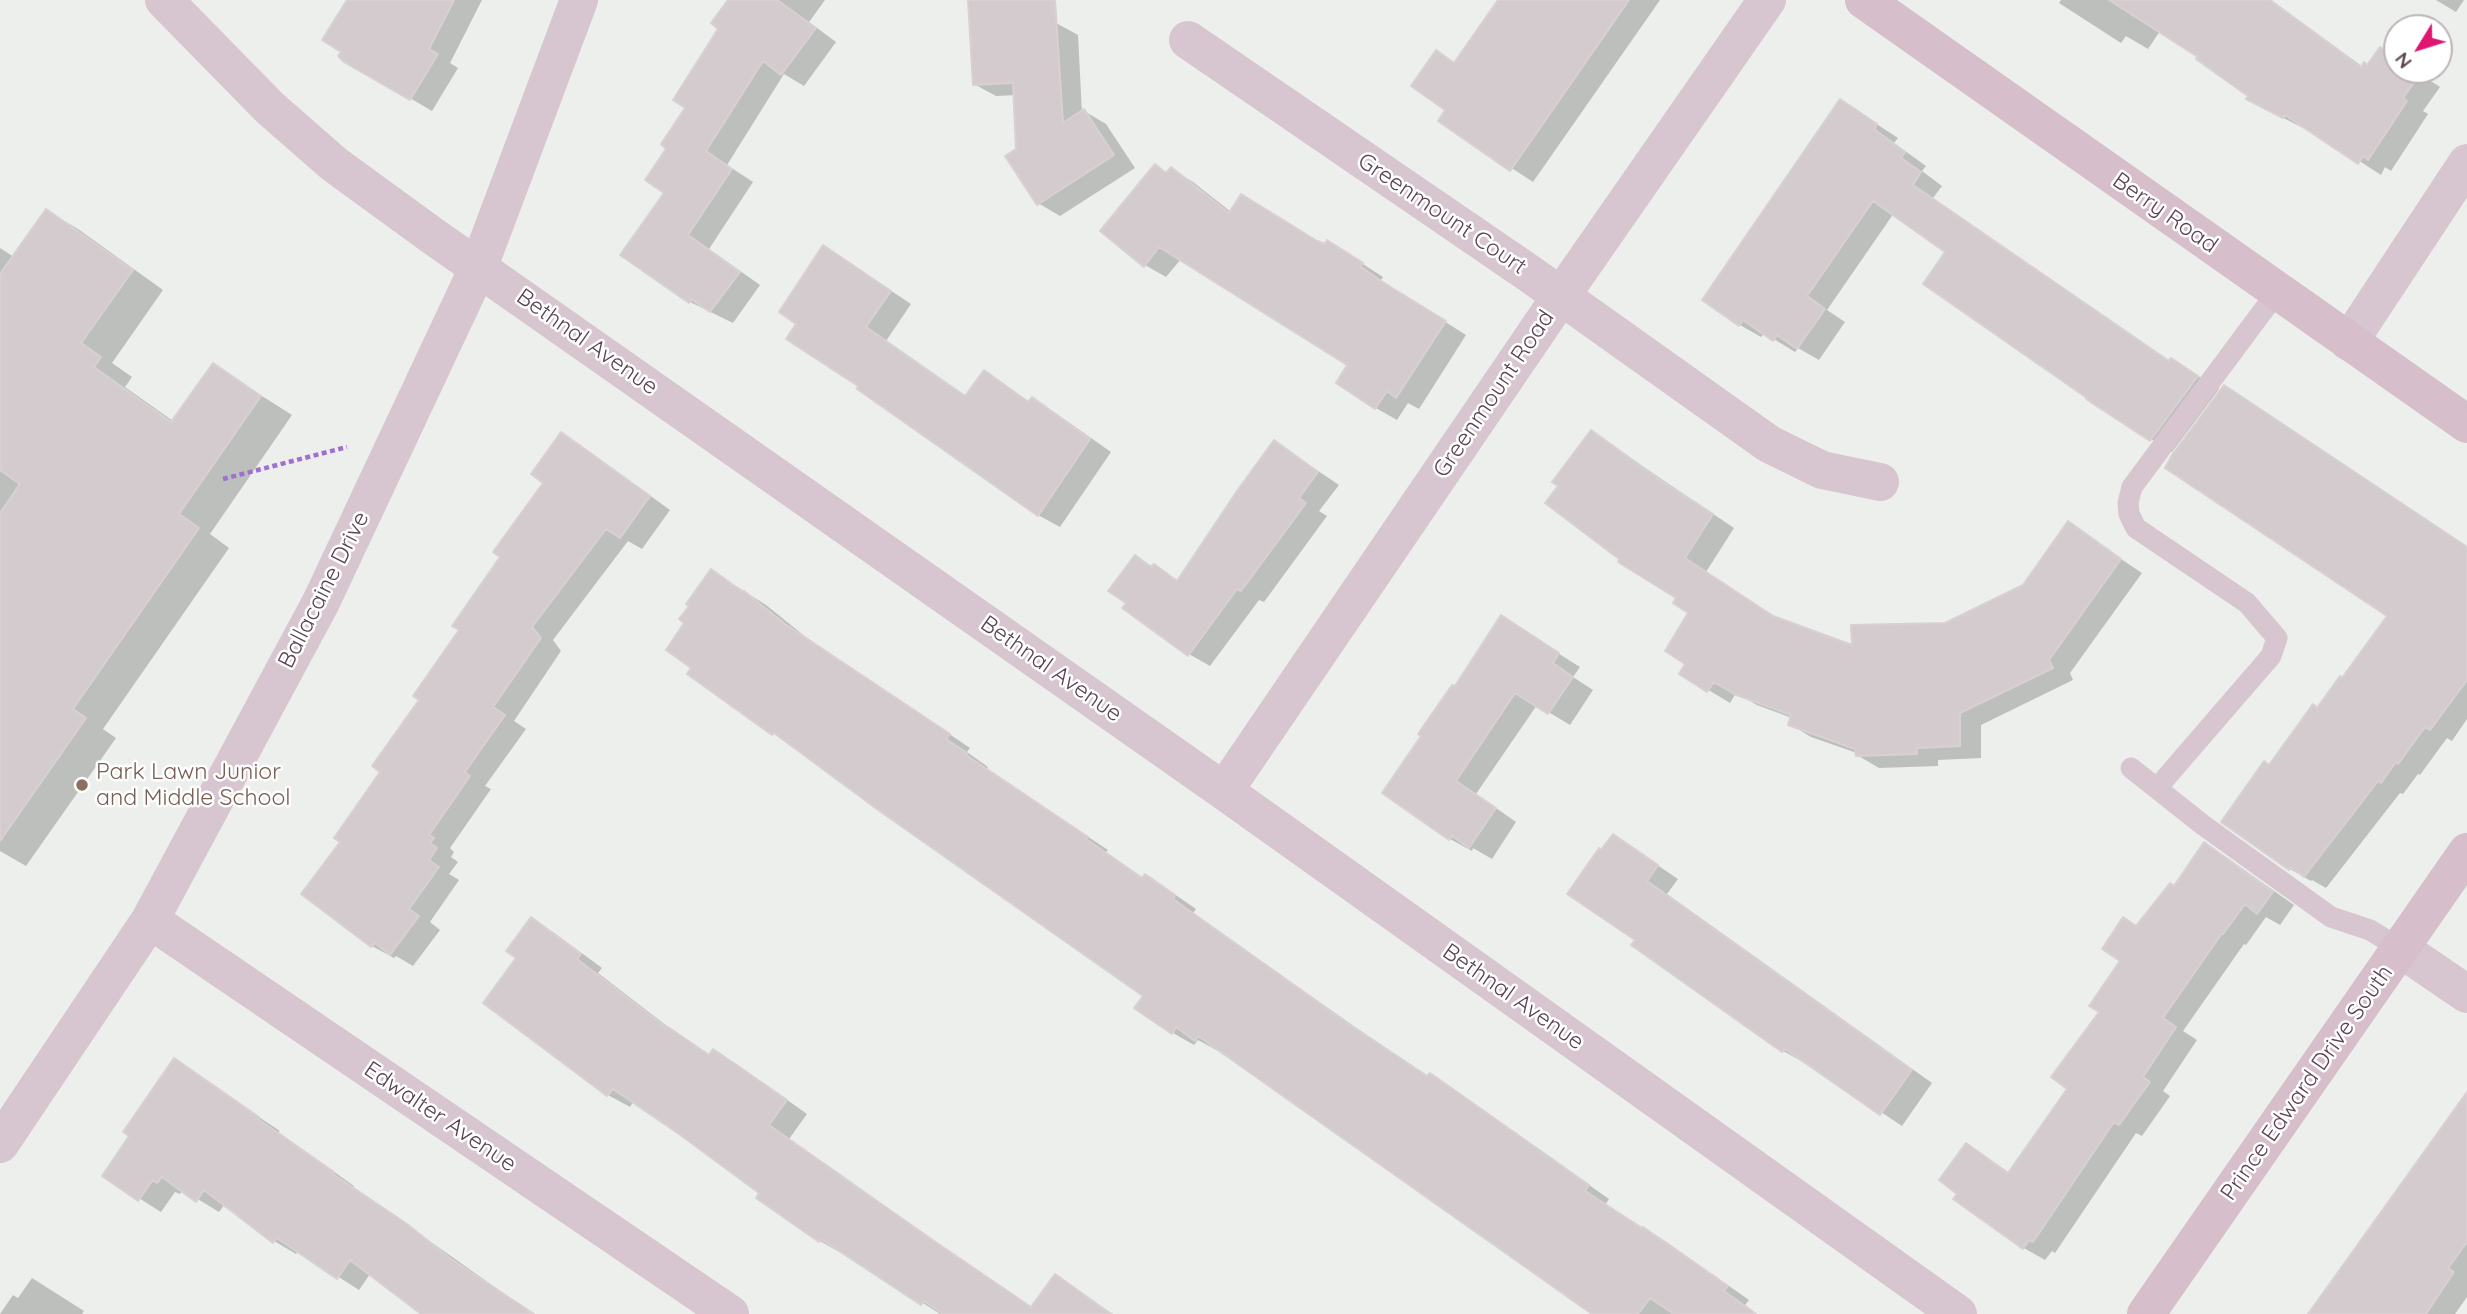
<!DOCTYPE html>
<html>
<head>
<meta charset="utf-8">
<style>
	body { margin:0 }
	#map { position:relative; width:2467px; height:1314px; overflow:hidden; background:#ecefec; font-family:Quicksand,sans-serif }
	canvas { display:block }
	.north { position:absolute; left:2383px; top:14px; width:70px; height:70px; box-sizing:border-box; background:#fff; border:2px solid #bdb4b9; border-radius:50%; rotate:232deg; font-size:19px; font-weight:700; line-height:28px; text-align:center; color:#5a4450 }
	.north::after { content:''; display:block; margin:auto; width:24px; height:32px; background:#e0156f; clip-path:polygon(50% 0,100% 100%,50% 72%,0 100%) }
</style>
</head>
<body>
<div id="map">
<canvas width="2467" height="1314"></canvas>
<div class="north">N</div>
</div>
<script>
const c = document.querySelector('canvas').getContext('2d');
c.lineJoin = 'round';
function paint(path, color) { c.fillStyle = color; c.fill(path, 'evenodd'); }
const toPath = rows => new Path2D(rows.map(r => 'M' + r).join(''));
function stroke(path, color, width, dash) { c.strokeStyle = color; c.lineWidth = width; c.lineCap = dash ? 'butt' : 'round'; c.setLineDash(dash || []); c.stroke(path); }
function label(font, color, halo, rows, align = 'center') {
  c.font = font + ' Quicksand,sans-serif'; c.lineWidth = 5; c.setLineDash([]); c.textBaseline = 'middle'; c.strokeStyle = halo; c.fillStyle = color; for (const [text, x, y, turn = 0] of rows) {
    c.save(); c.translate(x, y); c.rotate((+turn || 0) * Math.PI / 180); c.textAlign = isNaN(turn) ? turn : align; if (halo) c.strokeText(text, 0, 0); c.fillText(text, 0, 0); c.restore();
  }
}
paint(toPath([
	[391,0,482,0,450,63,458,68,432,111,345,60],
	[730,0,825,0,809,22,836,42,804,86,784,74,727,165,753,182,709,249,760,285,733,323,690,302,669,148],
	[1500,0,1660,0,1533,182,1440,121,1448,110,1437,53,1456,64],
	[2061,0,2271,0,2363,67,2397,59,2397,70,2414,70,2440,87,2423,111,2428,114,2391,171,2385,167,2381,175,2307,127,2305,129,2270,111,2200,57,2160,31,2148,49,2126,36,2121,43,2059,3],
	[2436,0,2464,0,2456,12],
	[1056,23,1078,35,1082,113,1084,111,1106,124,1135,168,1060,216,1038,203,1018,150,1016,95,996,96,974,84],
	[1841,101,1898,138,1894,143,1926,166,1922,171,1942,186,1933,198,2170,362,2172,360,2219,389,2172,452,2151,439,1947,251,1894,213,1827,310,1845,322,1819,360,1798,348,1795,352,1764,333,1761,337,1740,325],
	[1155,166,1168,173,1171,169,1193,182,1231,212,1349,255,1383,277,1381,280,1406,297,1466,335,1419,409,1408,403,1397,420,1376,408,1338,383,1350,364,1181,259,1166,277,1145,265],
	[47,211,78,229,163,290,112,363,132,377,125,387,173,421,213,365,292,415,210,534,229,548,103,729,116,738,26,866,0,851,0,248,14,257],
	[845,260,911,304,886,341,966,396,984,372,1030,402,1032,400,1054,412,1111,452,1060,527,1038,515,859,388],
	[1592,432,1734,528,1706,572,1778,620,1854,648,1945,624,2024,586,2068,524,2142,573,2070,673,2073,680,1981,725,1981,758,1938,760,1938,766,1879,768,1857,755,1857,753,1811,737,1790,724,1792,718,1757,705,1736,693,1730,703,1682,674,1688,663,1690,613,1678,598],
	[562,434,583,447,670,510,642,549,628,541,553,640,561,651,514,721,526,729,485,786,491,789,450,848,454,852,451,857,458,862,449,874,459,880,430,922,440,930,413,966,396,956,394,958,372,946,304,894,343,842,545,482],
	[1275,442,1339,485,1319,511,1327,516,1264,602,1259,600,1210,666,1189,654,1128,603,1135,557,1179,581],
	[2467,547,2467,719,2452,741,2447,738,2420,775,2418,774,2403,794,2400,793,2326,888,2312,880,2311,881,2290,869,2223,821,2343,680],
	[712,571,766,605,807,638,970,748,967,752,988,767,986,769,1108,850,1106,852,1144,879,1146,876,1167,889,1196,909,1193,913,1365,1034,1429,1077,1430,1075,1451,1088,1609,1199,1605,1205,1665,1241,1749,1300,1745,1305,1757,1314,1592,1314,1219,1049,1218,1051,1198,1040,1194,1045,1173,1033,1145,995,773,733,694,668,687,623],
	[1521,630,1580,667,1573,677,1593,690,1570,725,1537,705,1476,794,1516,822,1492,859,1473,848,1472,851,1450,839,1384,793,1455,688],
	[1614,836,1678,879,1667,894,1932,1083,1902,1126,1806,1062,1805,1063,1783,1051,1637,939,1602,852],
	[2205,845,2226,857,2294,905,2280,925,2266,917,2246,945,2244,944,2183,1031,2197,1040,2163,1091,2170,1096,2142,1136,2136,1133,2055,1253,2052,1251,2045,1260,2024,1248,1955,1198,1959,1193,1966,1145,2010,1173,2069,1088,2137,928,2174,887],
	[532,919,553,932,602,968,598,973,676,1033,710,1055,713,1051,735,1063,807,1114,789,1139,956,1256,1033,1308,1055,1276,1113,1314,940,1314,842,1251,841,1253,820,1241,762,1192,634,1101,630,1107,608,1095,486,1002,519,958],
	[174,1061,280,1131,278,1132,354,1186,353,1187,533,1314,424,1314,370,1274,359,1290,298,1251,296,1254,274,1241,225,1204,219,1212,183,1190,180,1194,175,1192,161,1212,104,1176,131,1136],
	[2467,1100,2467,1297,2455,1314,2310,1314],
	[32,1278,84,1311,82,1314,0,1314,13,1295,18,1298]
]), '#0003');
const building = toPath([
	[347,0,454,0,429,49,438,54,410,100,344,62,338,56,341,52,322,40,347,0],
	[728,0,777,0,816,28,781,75,763,61,706,151,732,169,688,235,740,272,710,312,691,299,689,303,620,255,664,193,645,180,666,149,661,144,685,108,673,100,718,29,711,23,728,0],
	[968,0,1055,0,1063,123,1084,109,1114,155,1037,205,1005,156,1016,149,1013,83,973,85,968,0],
	[1498,0,1629,0,1510,171,1438,121,1445,110,1411,86,1436,50,1454,63,1498,0],
	[2109,0,2270,0,2361,67,2364,62,2367,65,2380,47,2397,59,2397,70,2414,70,2420,74,2403,98,2407,101,2368,160,2363,156,2358,164,2285,115,2283,118,2246,99,2248,96,2196,59,2198,57,2109,0],
	[1840,99,1877,124,1874,129,1905,152,1901,158,1921,172,1913,185,2169,361,2171,358,2198,376,2150,441,2086,399,2087,398,1923,284,1945,252,1873,201,1807,296,1825,309,1797,349,1777,335,1773,341,1743,320,1739,326,1702,300,1840,99],
	[1155,164,1166,173,1171,167,1229,213,1241,194,1317,241,1325,244,1327,240,1363,263,1360,266,1384,283,1446,321,1396,398,1387,391,1375,409,1336,383,1347,365,1159,247,1144,267,1100,231,1155,164],
	[46,209,133,270,81,343,101,357,94,367,171,422,213,363,261,396,179,514,199,528,73,709,86,718,0,841,0,513,20,484,0,470,0,274,46,209],
	[823,245,891,291,866,327,965,396,984,370,1028,402,1032,397,1090,439,1038,516,857,389,858,386,786,339,796,324,779,312,823,245],
	[2224,385,2467,547,2467,680,2430,730,2425,727,2398,764,2396,762,2381,783,2378,781,2304,877,2291,867,2289,870,2221,822,2264,761,2269,765,2313,704,2317,708,2340,676,2342,678,2387,616,2165,468,2172,455,2224,385],
	[1591,430,1659,479,1713,514,1685,558,1773,616,1852,645,1851,625,1945,623,2023,585,2068,521,2121,559,2049,660,2053,668,1960,713,1960,746,1917,748,1917,754,1856,756,1855,749,1788,725,1791,715,1734,694,1714,682,1707,692,1679,674,1685,664,1665,651,1688,613,1673,603,1676,598,1618,562,1619,559,1545,503,1558,486,1552,482,1591,430],
	[561,432,650,496,620,538,606,529,532,627,541,638,493,707,505,715,465,772,470,776,429,835,434,838,430,843,437,848,429,860,439,867,409,909,419,916,390,955,375,943,371,947,301,894,340,842,334,838,380,772,372,766,419,700,413,696,459,630,452,626,500,557,493,552,543,483,531,474,561,432],
	[1274,440,1318,472,1299,498,1306,503,1241,591,1237,589,1188,656,1122,608,1126,603,1108,591,1135,555,1151,567,1154,564,1177,581,1237,491,1274,440],
	[711,569,743,592,744,591,785,624,950,734,946,739,967,753,966,755,1088,837,1086,839,1142,878,1145,874,1175,895,1173,899,1343,1020,1427,1076,1430,1073,1589,1185,1585,1191,1642,1228,1643,1227,1728,1286,1724,1291,1756,1314,1674,1314,1650,1298,1638,1314,1592,1314,1198,1036,1195,1041,1176,1027,1172,1034,1134,1008,1143,996,881,812,774,733,772,735,687,674,691,668,666,650,684,623,679,619,689,606,686,604,711,569],
	[1501,615,1559,653,1553,663,1573,677,1548,714,1515,693,1456,781,1496,808,1469,848,1452,836,1449,840,1382,793,1421,736,1418,734,1452,685,1455,686,1501,615],
	[1613,834,1658,865,1647,881,1912,1070,1880,1115,1785,1049,1782,1052,1631,945,1635,940,1567,894,1599,848,1601,850,1613,834],
	[2204,842,2273,892,2257,914,2245,904,2223,934,2222,933,2163,1018,2176,1027,2143,1077,2150,1082,2119,1125,2114,1122,2033,1242,2029,1240,2023,1249,1953,1199,1957,1194,1939,1180,1966,1143,2008,1173,2067,1089,2051,1077,2099,1012,2089,1006,2120,961,2102,949,2123,917,2136,926,2170,883,2174,886,2204,842],
	[531,917,581,954,577,959,667,1028,668,1027,709,1055,713,1049,787,1100,769,1125,934,1241,1031,1307,1055,1274,1111,1314,943,1314,924,1301,921,1305,821,1239,819,1242,756,1198,759,1193,679,1134,613,1089,607,1096,483,1003,516,958,506,951,531,917],
	[174,1058,259,1117,258,1119,334,1172,333,1174,407,1224,451,1259,534,1314,421,1314,350,1260,337,1279,277,1238,273,1243,204,1190,196,1202,162,1177,157,1183,153,1180,138,1201,102,1176,129,1136,123,1132,174,1058],
	[2467,1092,2467,1242,2448,1268,2454,1272,2426,1314,2308,1314,2467,1092]
]);
paint(building, '#d4cbce');
stroke(building, '#d8d0d2', 2);
stroke(toPath([
	[223,479,347,447]
]), '#9f70cd', 4.5, [5, 3.5]);
stroke(toPath([
	[2131,768,2203,825,2331,917,2370,930,2401,949],
	[2157,788,2271,656,2277,638,2247,603,2136,528,2129,514,2128,503,2132,487,2277,292]
]), '#d7c5cf', 21);
stroke(toPath([
	[164,0,270,108,334,164,430,234,1224,791,1958,1314],
	[1188,40,1530,274,1769,444,1822,470,1880,482],
	[2349,342,2467,163],
	[1224,791,1561,296,1767,0],
	[150,920,730,1314],
	[2401,949,2467,994],
	[0,1144,150,920,321,602,479,266,579,0]
]), '#d7c5cf', 38);
stroke(toPath([
	[1864,0,2467,424],
	[2146,1314,2467,852]
]), '#d6beca', 38);
for (const [x, y, r, color] of [
	[82,785,7,"#8d6e63"]
]) { const dot = new Path2D(); dot.arc(x, y, r, 0, 2 * Math.PI); c.fillStyle = color; c.fill(dot); stroke(dot, '#fff', 2.5); }
label('23px', '#5a4450', '#fff', [
	["Berry Road",2165,213,35],
	["Greenmount Court",1442,214,34],
	["Bethnal Avenue",587,342,35],
	["Greenmount Road",1494,394,-56],
	["Ballacaine Drive",324,590,-63],
	["Bethnal Avenue",1051,669,35],
	["Bethnal Avenue",1513,997,35],
	["Prince Edward Drive South",2307,1083,-55],
	["Edwalter Avenue",440,1117,34]
]);
label('23px', '#785e54', '#fff', [
	["Park Lawn Junior",96,772],
	["and Middle School",96,798]
], 'left');
</script>
</body>
</html>
